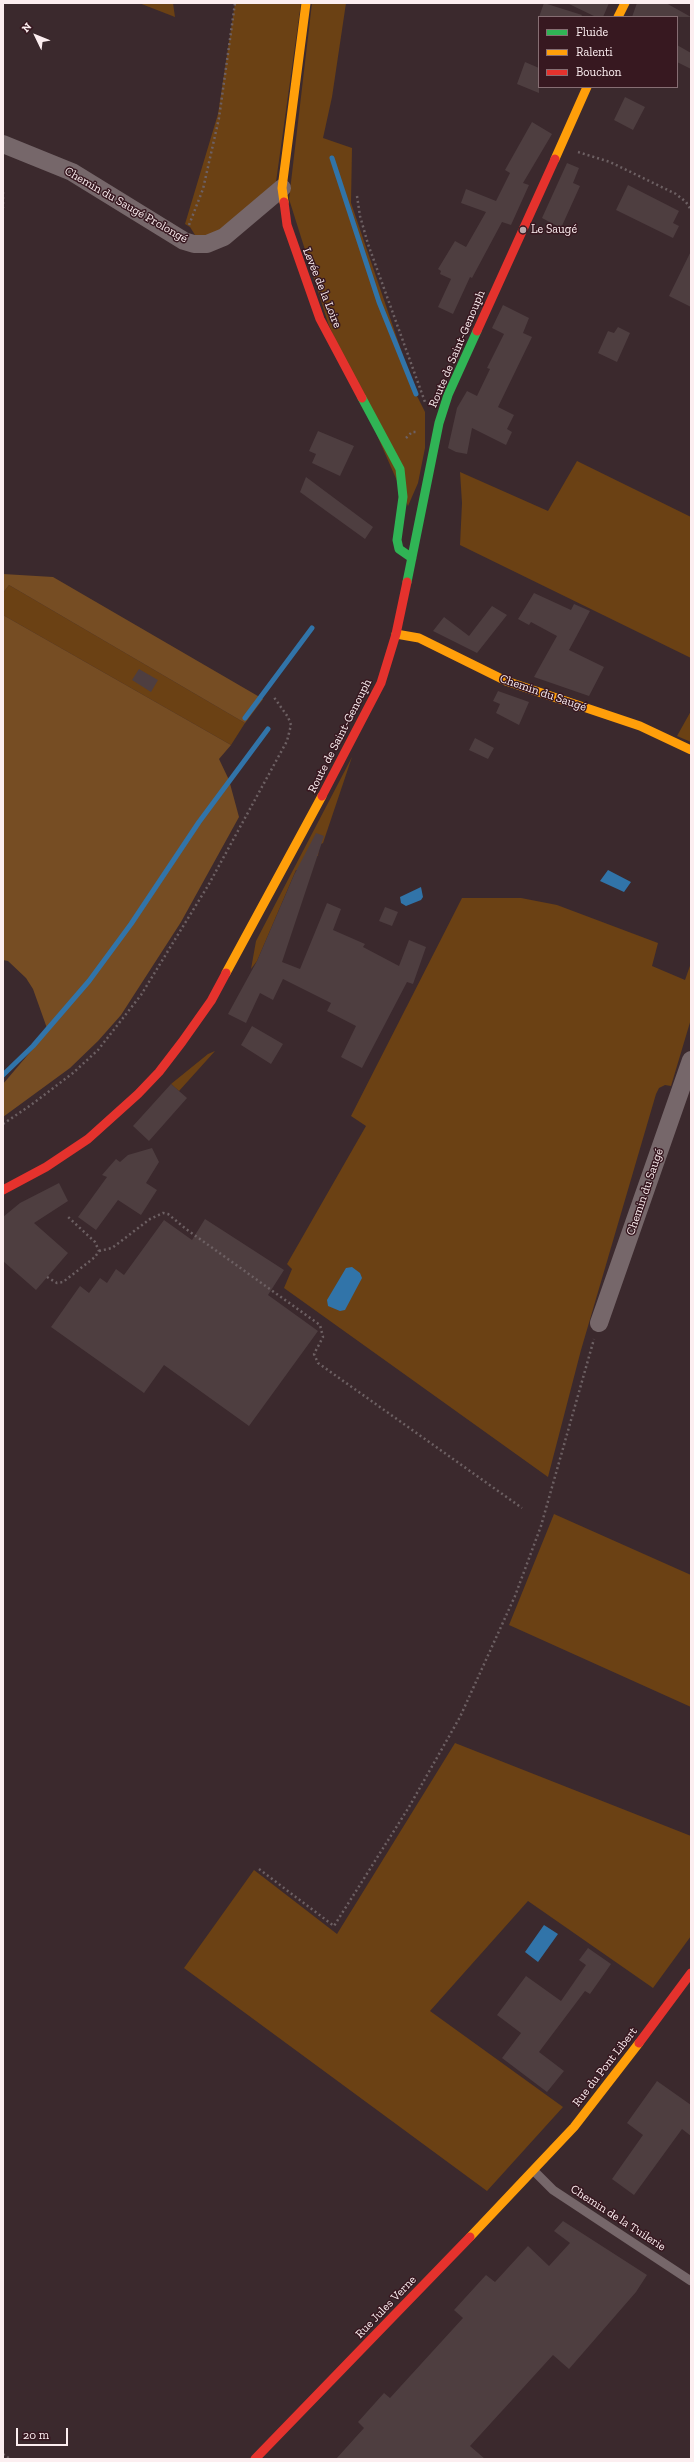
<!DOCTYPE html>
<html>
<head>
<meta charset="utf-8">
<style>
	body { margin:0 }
	#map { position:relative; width:694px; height:2462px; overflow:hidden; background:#3b292d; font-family:"Zilla Slab",serif }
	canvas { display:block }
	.frame { position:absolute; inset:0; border:4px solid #fceef0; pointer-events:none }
	.legend { position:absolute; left:538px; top:16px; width:140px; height:72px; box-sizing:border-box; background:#371820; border:1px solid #866e73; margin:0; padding:5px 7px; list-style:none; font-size:12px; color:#fceef0 }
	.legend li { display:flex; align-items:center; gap:8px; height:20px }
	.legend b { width:20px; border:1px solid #866e73 }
	.north { position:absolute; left:16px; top:16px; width:40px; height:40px; -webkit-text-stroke:3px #371820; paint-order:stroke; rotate:313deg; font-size:11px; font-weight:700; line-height:16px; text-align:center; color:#fceef0 }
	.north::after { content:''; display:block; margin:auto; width:14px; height:18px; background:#fceef0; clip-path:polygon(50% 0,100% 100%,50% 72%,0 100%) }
	.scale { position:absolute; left:16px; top:2428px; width:52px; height:18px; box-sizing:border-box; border:2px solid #fceef0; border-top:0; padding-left:5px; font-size:12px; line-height:14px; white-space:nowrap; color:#fceef0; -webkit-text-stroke:3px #371820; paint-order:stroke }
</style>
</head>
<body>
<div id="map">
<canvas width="694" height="2462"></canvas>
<div class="frame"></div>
<ul class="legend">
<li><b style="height:5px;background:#30b455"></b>Fluide</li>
<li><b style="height:5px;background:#ff9f0a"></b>Ralenti</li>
<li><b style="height:5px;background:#e5322d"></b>Bouchon</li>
</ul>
<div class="north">N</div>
<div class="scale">20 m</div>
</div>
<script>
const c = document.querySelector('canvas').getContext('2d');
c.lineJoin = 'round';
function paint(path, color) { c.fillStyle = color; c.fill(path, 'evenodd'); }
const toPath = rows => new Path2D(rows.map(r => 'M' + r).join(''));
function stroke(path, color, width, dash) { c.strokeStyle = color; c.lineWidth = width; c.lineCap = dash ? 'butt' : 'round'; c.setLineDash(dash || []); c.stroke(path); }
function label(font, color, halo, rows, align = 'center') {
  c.font = font + ' "Zilla Slab",serif'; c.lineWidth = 3; c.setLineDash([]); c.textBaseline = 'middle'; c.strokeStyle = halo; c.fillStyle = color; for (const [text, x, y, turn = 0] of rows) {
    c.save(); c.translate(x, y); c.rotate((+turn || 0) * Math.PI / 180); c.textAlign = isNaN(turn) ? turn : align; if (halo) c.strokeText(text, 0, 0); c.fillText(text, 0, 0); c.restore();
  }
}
paint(toPath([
	[139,3,173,3,175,17],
	[235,3,301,3,276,182,215,236,195,235,190,227,185,224,218,114],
	[312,3,346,3,332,97,323,138,352,148,351,203,416,394,425,412,425,448,418,483,408,506,328,323,289,199],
	[577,461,691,517,691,658,460,545,462,503,460,472,548,511],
	[9,585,245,723,231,745,3,615,3,593],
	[691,711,691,742,677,736],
	[352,757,323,843,319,845,318,856,307,853,298,870,296,870,257,961,251,969,256,941],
	[462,898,521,898,557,905,658,943,652,966,685,980,691,963,691,1019,671,1086,665,1085,659,1088,656,1094,581,1350,548,1477,284,1288,292,1269,287,1264,366,1126,351,1116],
	[215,1051,179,1091,171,1084,208,1054],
	[554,1514,691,1575,691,1707,509,1625],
	[455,1743,691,1836,691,1936,653,1988,528,1901,430,2011,563,2107,487,2191,184,1968,254,1870,337,1934]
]), '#6b4114');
paint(toPath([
	[3,574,53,577,263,699,245,723,9,585,3,593],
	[3,615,231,745,219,759,229,780,239,817,181,922,121,1015,98,1041,70,1068,3,1117,3,1084,48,1031,33,989,26,978,8,961,3,960]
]), '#764d23');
paint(toPath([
	[608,870,631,882,624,892,600,881],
	[421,887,423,897,421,900,406,906,401,903,400,897],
	[352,1267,360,1273,362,1278,345,1310,340,1311,328,1306,327,1300,346,1268],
	[544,1925,558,1934,538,1962,525,1952]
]), '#3174a9');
stroke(toPath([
	[332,158,379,302,416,394],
	[245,718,312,628],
	[3,1075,33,1046,89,981,131,924,199,822,268,729]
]), '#3174a9', 5);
paint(toPath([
	[544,3,582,15,581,17,539,17],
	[567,3,609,3,603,17,596,17],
	[637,3,666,3,691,17,632,17],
	[677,45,691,53,691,69,677,62],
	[525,62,539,68,539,93,517,84],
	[625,97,645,107,633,130,614,120],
	[532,122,552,134,523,183,529,185,511,225,502,222,472,278,470,277,453,314,438,307,451,279,440,274,441,271,438,269,455,241,466,247,486,212,461,203,466,189,496,201,510,173,505,170],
	[567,163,579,168,573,183,580,186,561,228,542,218],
	[628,185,679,211,673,223,679,226,673,238,616,210],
	[691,251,691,307,669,296],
	[503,305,529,318,523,333,532,337,498,407,514,415,507,429,512,432,506,445,472,428,467,454,456,452,448,448,457,408,467,391,477,396,490,369,487,368,504,334,492,328],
	[618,327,630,333,617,362,598,353,608,331,614,333],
	[318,431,354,446,340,476,312,463,316,454,309,451],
	[306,477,373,527,365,539,300,492],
	[534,593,571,610,574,604,590,611,569,650,604,667,589,696,534,677,557,636,531,622,529,625,518,619],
	[492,606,507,615,477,653,433,631,444,617,469,636],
	[139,669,158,680,151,692,132,680],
	[498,691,529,702,519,725,496,713,500,704,493,701],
	[475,738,494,748,488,759,469,750],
	[316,833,324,836,282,962,300,969,327,903,341,909,333,930,365,944,363,947,399,966,409,940,426,947,413,984,407,982,362,1068,341,1057,356,1026,327,1011,331,1003,283,979,273,1000,260,993,246,1023,228,1014,257,961,294,875],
	[385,907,398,912,392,926,379,921],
	[252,1026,283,1044,271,1064,241,1045],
	[171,1084,187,1098,149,1141,133,1126],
	[152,1148,159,1162,146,1183,157,1190,141,1215,118,1200,96,1230,78,1217,107,1177,102,1175,116,1159,120,1162,128,1155],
	[59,1183,68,1201,34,1223,68,1253,36,1290,3,1261,3,1217,20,1203],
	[205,1219,284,1270,268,1295,318,1331,249,1426,164,1365,144,1393,51,1327,80,1286,89,1293,100,1278,107,1283,116,1269,124,1275,164,1220,192,1240],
	[588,1948,611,1964,590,1994,585,1991,539,2052,564,2071,547,2092,502,2058,521,2033,497,2015,526,1976,561,2001,586,1965,579,1960],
	[657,2081,691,2105,691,2136,682,2129,634,2195,612,2179,643,2135,627,2123],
	[563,2221,647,2275,636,2292,569,2369,553,2355,470,2446,485,2459,336,2459,364,2428,358,2422,384,2393,390,2398,463,2318,454,2310,486,2275,495,2282,528,2246,549,2266,570,2243,554,2231]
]), '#4e3e40');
stroke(toPath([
	[578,152,610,162,676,194,686,202,691,210],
	[3,192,3,208],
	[357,196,360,216,368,244,425,402],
	[189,225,203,189,219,118,235,3],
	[406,438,412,432,418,432],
	[3,1124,31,1105,73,1073,98,1050,141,995,209,884,287,741,291,725,288,717,273,696],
	[99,1251,112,1248,150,1219,163,1213,168,1214,186,1229,320,1325,323,1337,314,1354,318,1363,522,1508],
	[47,1277,57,1283,63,1282,95,1257,99,1251,95,1242,66,1215],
	[259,1869,334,1926,409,1807,460,1717,515,1596,541,1526,594,1339],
	[3,2454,10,2459]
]), '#6d6063', 2.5, [2, 3]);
stroke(toPath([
	[534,2171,553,2190,691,2281]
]), '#76676a', 9);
stroke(toPath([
	[3,144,72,172,184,241,194,244,207,244,224,237,282,188],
	[599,1323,691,1060]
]), '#76676a', 18);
stroke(toPath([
	[362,398,400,469,403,497,397,540,399,549,412,558],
	[407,582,439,423,448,395,477,331]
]), '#30b455', 9);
stroke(toPath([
	[618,17,625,3],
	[555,159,587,87],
	[284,202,282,188,306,3],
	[396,634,419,638,506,681,640,726,691,750],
	[226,973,322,796],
	[470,2237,574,2127,639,2043]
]), '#ff9f0a', 9);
stroke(toPath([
	[284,202,287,225,320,319,362,398],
	[477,331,555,159],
	[322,796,381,683,396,634,407,582],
	[3,1190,46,1167,88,1139,138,1094,159,1072,182,1042,211,1001,226,973],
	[639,2043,691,1973],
	[255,2459,470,2237]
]), '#e5322d', 9);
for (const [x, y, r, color] of [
	[523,230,4,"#b8a9ac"]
]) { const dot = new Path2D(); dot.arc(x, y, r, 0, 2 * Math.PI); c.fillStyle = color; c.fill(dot); stroke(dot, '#371820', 1.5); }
label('12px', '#fceef0', '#371820', [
	["Chemin du Saugé Prolongé",126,205,30],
	["Levée de la Loire",322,288,68],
	["Route de Saint-Genouph",457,349,-67],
	["Chemin du Saugé",543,693,19],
	["Route de Saint-Genouph",340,736,-63],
	["Chemin du Saugé",645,1192,-71],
	["Rue du Pont Libert",605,2067,-52],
	["Chemin de la Tuilerie",618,2218,33],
	["Rue Jules Verne",386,2307,-46]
]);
label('12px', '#fceef0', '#371820', [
	["Le Saugé",531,230]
], 'left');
</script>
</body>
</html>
